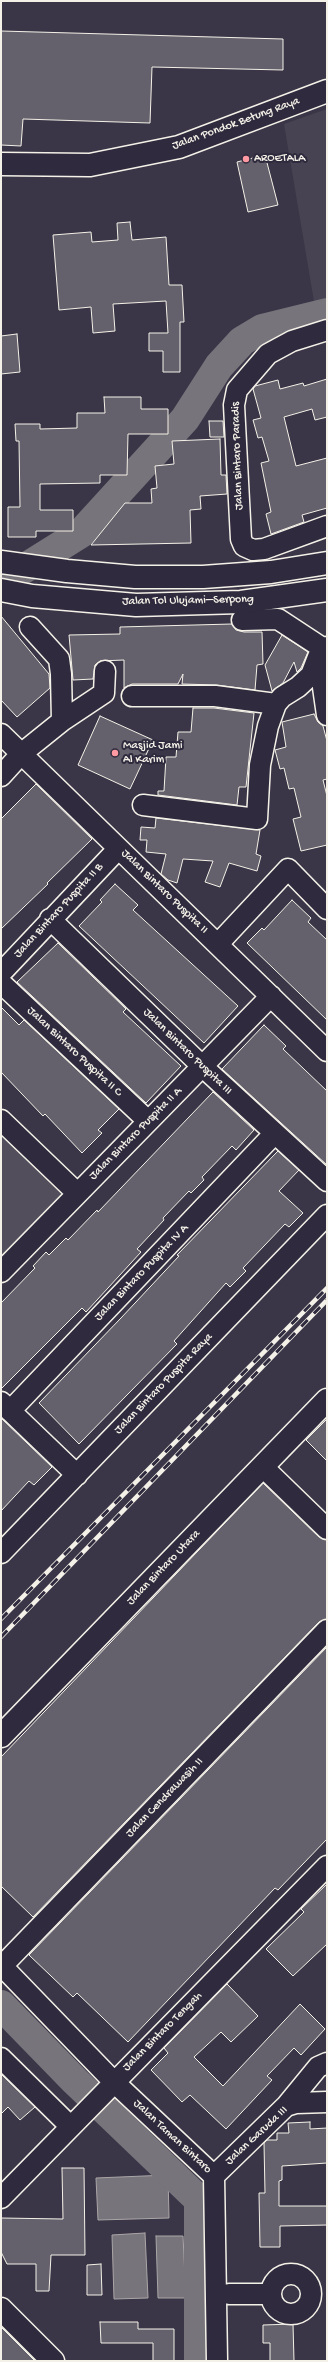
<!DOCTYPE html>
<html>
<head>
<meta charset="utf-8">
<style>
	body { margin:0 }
	#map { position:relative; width:328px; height:2362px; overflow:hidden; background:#3b3647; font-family:"Gochi Hand",sans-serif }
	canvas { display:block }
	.frame { position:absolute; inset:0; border:2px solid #f4f1e8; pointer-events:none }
</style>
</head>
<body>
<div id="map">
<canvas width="328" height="2362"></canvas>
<div class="frame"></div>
</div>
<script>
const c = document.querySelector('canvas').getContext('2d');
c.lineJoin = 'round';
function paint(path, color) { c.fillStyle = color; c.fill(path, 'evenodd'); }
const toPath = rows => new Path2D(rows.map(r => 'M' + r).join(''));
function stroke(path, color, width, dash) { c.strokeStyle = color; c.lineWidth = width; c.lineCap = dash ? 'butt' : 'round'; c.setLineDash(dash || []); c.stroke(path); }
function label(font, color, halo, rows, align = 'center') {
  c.font = font + ' "Gochi Hand",sans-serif'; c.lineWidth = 4; c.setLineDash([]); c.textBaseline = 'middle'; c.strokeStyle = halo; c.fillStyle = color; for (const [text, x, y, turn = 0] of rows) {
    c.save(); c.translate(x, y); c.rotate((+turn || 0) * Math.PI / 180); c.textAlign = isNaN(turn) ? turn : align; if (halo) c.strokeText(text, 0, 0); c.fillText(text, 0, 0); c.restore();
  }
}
paint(toPath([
	[327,109,327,317,317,319,284,124]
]), '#484352');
paint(toPath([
	[1,1120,77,1193,1,1272]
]), '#534e5c');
const water = toPath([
	[168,2175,169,2218,98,2220,96,2178,168,2175],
	[145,2233,148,2298,114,2299,112,2235,145,2233],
	[156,2236,183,2236,186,2298,158,2298,156,2236]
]);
paint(water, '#78747b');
stroke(water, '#aaa6a7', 1);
stroke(toPath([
	[1,583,81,533,185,419,219,366,242,341,262,329,327,313],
	[1,2005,75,2081,199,2200,199,2361]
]), '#78747b', 30);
const building = toPath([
	[1,31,283,39,283,70,152,67,150,123,23,119,21,146,1,145,1,31],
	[265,155,278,205,248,212,237,162,265,155],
	[130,222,132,240,166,237,169,285,182,285,184,322,180,322,180,372,163,372,163,351,149,351,149,333,168,333,166,301,113,304,115,331,93,333,91,307,59,310,53,235,91,232,92,242,118,240,117,223,130,222],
	[17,334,20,372,1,374,1,336,17,334],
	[327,379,327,417,315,420,312,409,284,417,296,466,327,458,327,508,302,515,304,522,271,534,266,514,271,512,261,463,269,461,262,437,258,438,253,420,261,418,253,389,255,386,278,380,280,389,303,383,304,386,327,379],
	[104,397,141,397,141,409,168,409,168,434,128,434,127,475,100,475,100,483,40,484,40,510,73,510,73,531,36,531,36,537,8,537,8,507,20,507,19,441,16,441,15,424,40,424,40,429,77,428,77,413,105,413,104,397],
	[209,421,223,421,224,437,210,437,209,421],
	[220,439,221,475,226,475,227,494,200,496,201,509,190,510,191,543,91,545,125,503,152,503,151,489,157,488,155,466,174,464,172,441,220,439],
	[1,616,49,674,50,688,17,717,1,700,1,616],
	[232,624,236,630,244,632,262,632,263,664,257,665,255,690,216,685,182,684,183,674,178,684,132,684,124,688,124,660,100,661,95,665,93,679,73,680,69,635,120,634,120,627,232,624],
	[282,635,308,652,301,668,297,672,294,662,283,683,272,691,265,665,282,635],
	[193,708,214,708,254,713,246,787,239,787,237,805,158,795,158,791,164,791,166,757,176,757,178,732,191,732,193,708],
	[314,714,318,722,323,726,327,741,327,779,323,780,327,796,327,845,301,851,293,819,301,817,294,788,289,789,284,768,280,769,275,750,286,747,282,722,314,714],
	[100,716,153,740,130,789,78,765,100,716],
	[36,784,92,839,47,883,48,884,1,929,1,819,36,784],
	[156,818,260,830,256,854,261,856,257,871,229,863,220,887,205,882,213,861,183,859,177,883,168,880,161,874,166,854,146,852,147,840,140,840,141,827,155,828,156,818],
	[115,884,138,905,133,910,238,1006,204,1043,79,926,102,902,100,900,115,884],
	[292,900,311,918,308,922,327,940,327,1020,247,943,262,928,264,930,292,900],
	[58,943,126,1009,123,1012,181,1066,146,1103,17,982,58,943],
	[1,1007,19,1025,24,1020,119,1109,98,1130,102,1133,82,1153,45,1114,43,1116,1,1072,1,1007],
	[264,1025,286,1046,283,1049,327,1091,327,1165,222,1069,264,1025],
	[213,1092,254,1130,236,1150,232,1146,202,1177,204,1180,191,1193,189,1191,163,1218,164,1220,137,1249,141,1252,86,1312,82,1308,1,1389,1,1303,35,1268,33,1266,46,1252,49,1255,66,1238,68,1240,97,1210,98,1212,213,1092],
	[278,1151,299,1170,279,1191,303,1213,289,1227,285,1224,243,1268,246,1271,230,1287,226,1283,174,1341,177,1344,79,1444,39,1403,121,1318,179,1256,177,1255,278,1151],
	[1,1418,52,1467,34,1485,29,1481,1,1511,1,1418],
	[327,1419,327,1461,306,1440,327,1419],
	[263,1483,319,1537,327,1540,327,1619,319,1622,33,1917,1,1886,1,1757,263,1483],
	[327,1647,327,1839,278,1890,275,1888,128,2042,77,1993,73,1997,29,1955,327,1647],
	[327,1884,327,1944,293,1976,266,1949,304,1912,301,1909,327,1884],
	[227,1984,258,2016,231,2042,221,2032,194,2057,223,2086,300,2004,325,2029,301,2055,294,2048,267,2076,272,2080,226,2129,190,2095,182,2102,151,2070,168,2053,164,2048,227,1984],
	[1,2074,35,2107,20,2120,8,2107,1,2114,1,2074],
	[310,2122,310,2129,327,2128,327,2163,282,2166,282,2180,279,2181,279,2206,327,2206,327,2225,280,2226,280,2247,260,2247,259,2193,265,2193,264,2143,267,2140,277,2140,277,2133,289,2133,288,2123,310,2122],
	[62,2168,84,2168,85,2255,51,2255,49,2291,36,2291,36,2264,7,2264,1,2252,1,2218,63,2219,62,2168],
	[101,2264,102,2295,87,2295,87,2265,101,2264],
	[100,2322,138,2322,138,2329,174,2329,174,2361,153,2361,153,2343,101,2343,100,2322],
	[293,2324,294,2361,270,2361,270,2343,263,2343,263,2325,293,2324],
	[1,2327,35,2361,1,2361,1,2327]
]);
paint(building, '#65616c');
stroke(building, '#f4f1e8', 1);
const street = toPath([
	[327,330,292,341,268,354,237,390,234,405,241,539,244,546,253,550,264,549,327,526],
	[242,620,278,619,324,649],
	[30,627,59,659,61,674,62,721],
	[327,673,324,679,323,687,327,715],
	[132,696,215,696,276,704],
	[1,734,327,1051],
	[1,776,21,754,62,721,104,693,105,671],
	[143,805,257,819,260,765,268,726,276,704,282,697,298,687,311,675,318,657,327,647],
	[50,919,203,1067,327,1181],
	[218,944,288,869,327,909],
	[1,973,118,849],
	[1,983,147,1120],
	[1,1120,77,1193],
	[1,1272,271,996],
	[1,1402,77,1475],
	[10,1411,274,1134],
	[263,1467,327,1529],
	[1,1553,327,1215],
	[1,1965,114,2082,214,2176,217,2361],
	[2,1966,327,1630],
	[1,2058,70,2126],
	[286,2106,318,2067,327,2063],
	[214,2176,286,2106,296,2103,327,2102],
	[1,2198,327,1866],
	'271 2294a20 20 0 1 1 40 0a20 20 0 1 1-40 0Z',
	[229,2294,271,2294]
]);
const secondary = toPath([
	[1,164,90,165,179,147,327,91],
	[1,1736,327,1400],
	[1,2309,53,2361]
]);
const highway = toPath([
	[1,562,67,571,135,577,203,577,271,572,327,563],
	[1,590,32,596,136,605,241,602,327,590]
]);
stroke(street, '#f4f1e8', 23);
stroke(secondary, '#f4f1e8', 25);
stroke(highway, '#f4f1e8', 25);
stroke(street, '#2f2a3d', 20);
stroke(secondary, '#2f2a3d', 22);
stroke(highway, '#2f2a3d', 22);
const rail = toPath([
	[1,1619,327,1288],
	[1,1637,327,1300]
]);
stroke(rail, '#f4f1e8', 4.5);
stroke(rail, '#2f2a3d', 3, [9]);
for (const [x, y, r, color] of [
	[246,159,4,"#ff9aa2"],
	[115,753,4,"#ff9aa2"]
]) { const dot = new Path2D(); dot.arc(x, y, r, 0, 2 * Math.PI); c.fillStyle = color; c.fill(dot); stroke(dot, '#2f2a3d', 1.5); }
label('12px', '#f4f1e8', '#2f2a3d', [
	["Jalan Pondok Betung Raya",236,124,-20],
	["Jalan Bintaro Paradis",238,456,-92],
	["Jalan Tol Ulujami–Serpong",188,601,-1],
	["Jalan Bintaro Puspita II",164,892,44],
	["Jalan Bintaro Puspita II B",59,911,-47],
	["Jalan Bintaro Puspita II C",74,1052,43],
	["Jalan Bintaro Puspita III",187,1052,44],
	["Jalan Bintaro Puspita II A",136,1134,-45],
	["Jalan Bintaro Puspita IV A",142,1273,-46],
	["Jalan Bintaro Puspita Raya",164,1384,-46],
	["Jalan Bintaro Utara",164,1568,-46],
	["Jalan Cendrawasih II",165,1798,-46],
	["Jalan Bintaro Tengah",163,2032,-45],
	["Jalan Garuda III",257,2136,-43],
	["Jalan Taman Bintaro",172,2137,43]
]);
label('12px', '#f4f1e8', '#2f2a3d', [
	["AROETALA",254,159],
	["Masjid Jami",123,746],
	["Al Karim",123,760]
], 'left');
</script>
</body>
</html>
